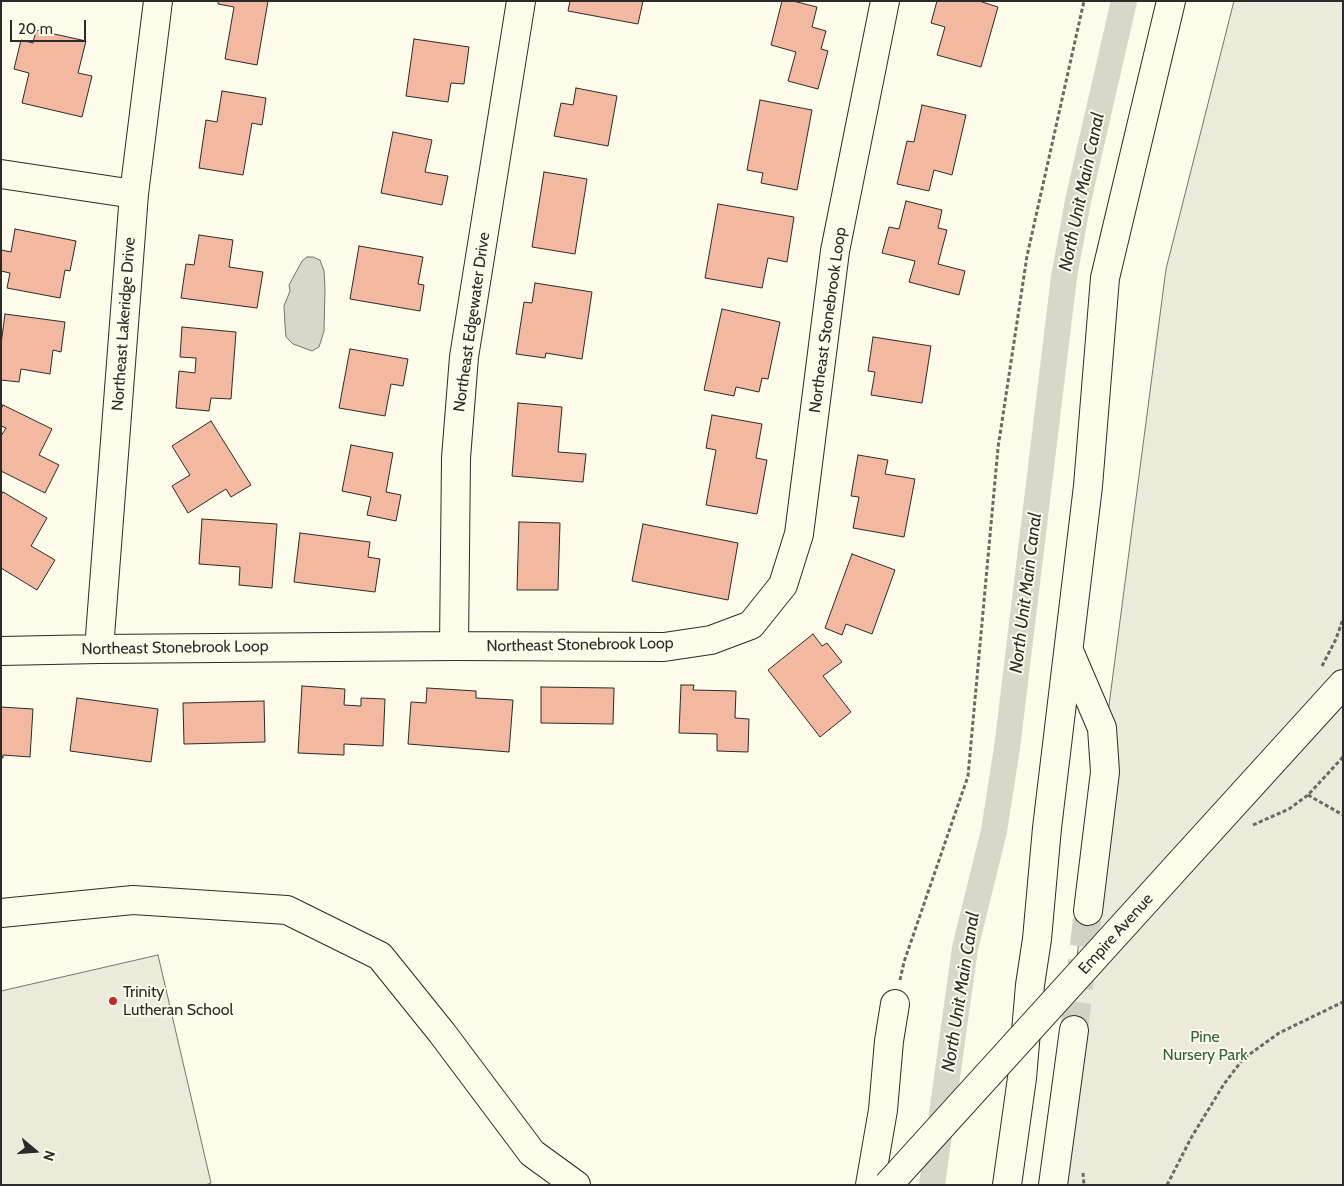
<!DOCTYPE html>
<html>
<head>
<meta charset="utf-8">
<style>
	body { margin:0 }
	#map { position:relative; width:1344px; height:1186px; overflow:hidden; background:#fdfbea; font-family:Cabin,sans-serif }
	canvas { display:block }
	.frame { position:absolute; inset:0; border:2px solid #2b2b2b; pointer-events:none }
	.north { position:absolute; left:10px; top:1126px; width:50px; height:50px; -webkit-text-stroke:4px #fdfbea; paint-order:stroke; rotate:108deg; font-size:14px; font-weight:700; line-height:20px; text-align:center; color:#2b2b2b }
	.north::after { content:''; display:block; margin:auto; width:18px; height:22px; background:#2b2b2b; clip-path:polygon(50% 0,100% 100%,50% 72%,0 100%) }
	.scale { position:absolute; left:10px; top:20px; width:76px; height:22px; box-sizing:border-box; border:2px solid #2b2b2b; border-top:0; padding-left:6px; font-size:15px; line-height:18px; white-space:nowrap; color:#2b2b2b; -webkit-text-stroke:4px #fdfbea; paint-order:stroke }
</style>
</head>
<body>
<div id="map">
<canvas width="1344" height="1186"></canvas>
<div class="frame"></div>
<div class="north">N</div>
<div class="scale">20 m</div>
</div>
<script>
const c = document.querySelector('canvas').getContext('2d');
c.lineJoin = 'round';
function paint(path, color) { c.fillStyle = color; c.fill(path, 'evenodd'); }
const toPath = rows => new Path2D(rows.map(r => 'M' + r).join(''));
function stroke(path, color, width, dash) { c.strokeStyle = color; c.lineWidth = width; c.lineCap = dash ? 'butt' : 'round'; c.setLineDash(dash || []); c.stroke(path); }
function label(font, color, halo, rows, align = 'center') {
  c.font = font + ' Cabin,sans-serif'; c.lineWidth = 4; c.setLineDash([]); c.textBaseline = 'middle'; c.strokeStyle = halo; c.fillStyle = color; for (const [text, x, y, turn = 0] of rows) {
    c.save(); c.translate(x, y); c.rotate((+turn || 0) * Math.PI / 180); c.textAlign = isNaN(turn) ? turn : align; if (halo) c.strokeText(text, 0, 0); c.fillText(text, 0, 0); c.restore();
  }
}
const green = toPath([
	[1234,1,1343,1,1343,1185,1049,1185,1091,843,1166,269,1234,1],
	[158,955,211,1183,205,1185,1,1185,1,991,158,955]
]);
paint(green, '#ecebdb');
stroke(green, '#74746e', 1);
const water = toPath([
	[307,257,313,257,320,260,324,271,325,289,324,331,319,347,312,351,293,344,286,337,285,325,284,306,290,291,289,285,302,261,307,257]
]);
paint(water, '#d8d7c9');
stroke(water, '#74746e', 1);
stroke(toPath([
	[932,1185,965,948,994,831,1007,748,1064,277,1078,201,1124,1]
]), '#d8d7c9', 26);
const building = toPath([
	[218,1,268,1,257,65,225,59,234,7,218,4,218,1],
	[570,1,643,1,638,24,568,11,570,1],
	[782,1,793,1,817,7,812,27,826,31,821,49,828,51,818,89,788,81,796,52,771,45,782,1],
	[937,1,979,1,998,7,981,67,937,55,945,27,931,23,937,1],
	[36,30,86,41,78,73,92,76,82,117,22,103,29,73,14,69,21,40,33,43,36,30],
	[414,39,469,47,464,84,451,83,448,102,406,96,414,39],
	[576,88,617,96,608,146,554,136,561,103,573,105,576,88],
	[222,91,266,98,262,125,252,123,243,175,199,168,206,120,217,122,222,91],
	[760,100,812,110,797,190,761,183,763,173,747,170,760,100],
	[922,105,966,115,952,175,934,170,929,191,897,184,907,141,914,142,922,105],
	[393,132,432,140,425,172,448,176,442,205,381,193,393,132],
	[544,172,587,179,575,254,532,247,544,172],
	[906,201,942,210,938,228,947,230,938,264,965,271,959,295,909,282,915,261,882,253,889,227,899,229,906,201],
	[718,204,794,217,787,262,768,258,762,288,705,278,718,204],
	[15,229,76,241,70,271,65,270,60,298,7,288,10,273,1,271,1,250,11,252,15,229],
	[199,235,233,240,229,267,263,272,257,308,181,298,186,264,194,265,199,235],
	[359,246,423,257,418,284,424,285,420,311,350,299,359,246],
	[535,283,592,292,582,359,546,353,545,358,516,354,524,302,532,303,535,283],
	[722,309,780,322,768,379,762,378,759,392,736,387,734,396,704,390,722,309],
	[5,314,65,322,61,352,53,350,50,374,21,369,19,382,1,380,1,344,5,314],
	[182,327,236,332,231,399,211,398,209,411,176,408,179,371,195,373,196,358,180,357,182,327],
	[873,337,931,346,922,403,871,395,875,372,868,371,873,337],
	[350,349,408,359,403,386,391,384,385,416,339,408,350,349],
	[518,403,562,407,558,452,586,454,583,482,512,476,518,403],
	[3,405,52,429,39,455,59,465,45,493,1,471,1,436,6,428,1,426,1,409,3,405],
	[712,415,762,424,756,458,767,460,757,514,706,505,716,450,706,448,712,415],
	[211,421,251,485,231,497,226,489,188,513,172,486,190,475,172,446,211,421],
	[351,445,393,453,386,492,401,495,396,521,367,515,371,497,342,491,351,445],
	[858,455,888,460,885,474,915,479,904,537,853,528,859,497,851,496,858,455],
	[3,492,47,518,31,546,55,560,37,590,1,568,1,495,3,492],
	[202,519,277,524,272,588,239,585,240,567,199,564,202,519],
	[519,522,560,523,558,590,517,590,519,522],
	[643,524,738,543,728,600,632,581,643,524],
	[300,533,370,542,368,557,380,559,375,592,294,582,300,533],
	[852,554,895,570,872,634,846,624,842,635,825,628,852,554],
	[813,634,822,646,827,643,842,662,823,676,851,712,820,737,768,670,813,634],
	[681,685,694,685,693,690,736,691,735,718,749,719,748,752,717,751,717,734,679,733,681,685],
	[302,686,345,689,344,705,361,706,361,698,385,699,383,746,344,744,344,755,298,753,302,686],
	[541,687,614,688,613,724,541,723,541,687],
	[427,688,476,691,476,698,513,700,509,752,408,744,411,702,426,703,427,688],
	[77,698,158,709,151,762,70,751,77,698],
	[264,701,265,742,184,744,183,703,264,701],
	[1,707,33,709,30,757,3,755,3,758,1,758,1,707]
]);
paint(building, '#f2b8a0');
stroke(building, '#2b2b2b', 1);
stroke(toPath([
	[1074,1030,1088,911]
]), '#d3d1c4', 28, [28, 14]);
const minor = toPath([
	[1,174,134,194],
	[454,646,456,458,464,357,521,1],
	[99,649,134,194,158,1],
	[1,651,99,649,454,646,664,647,711,640,751,625,783,585,799,534,835,251,885,1],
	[1069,651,1102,728,1105,772,1088,911],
	[1,913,133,900,287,910,380,956,442,1033,532,1153,576,1185],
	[870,1185,883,1110,889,1041,895,1004],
	[1007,1185,1022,1078,1030,985,1037,939,1047,828,1088,486,1105,278,1171,1],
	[1053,1185,1074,1030]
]);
const highway = toPath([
	[1182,861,1343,684]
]);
stroke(minor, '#2b2b2b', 30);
stroke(highway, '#2b2b2b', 30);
stroke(toPath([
	[1322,666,1336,639,1343,619],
	[1308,795,1343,815],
	[1253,825,1289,809,1308,795,1343,757],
	[900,980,904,962,968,776,998,448,1027,256,1084,1],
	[1083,1173,1084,1185],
	[1167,1185,1191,1138,1224,1084,1243,1059,1279,1033,1343,1002]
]), '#6a6964', 3, [4, 2.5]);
stroke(minor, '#fdfbea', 28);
stroke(highway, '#fdfbea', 28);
const highwayBridge = toPath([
	[888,1185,1182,861]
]);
stroke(highwayBridge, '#2b2b2b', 30, []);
stroke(highwayBridge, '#fdfbea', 28);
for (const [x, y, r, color] of [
	[113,1001,5,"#c62828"]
]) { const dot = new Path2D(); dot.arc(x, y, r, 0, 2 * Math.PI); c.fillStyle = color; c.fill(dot); stroke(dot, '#fdfbea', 2); }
label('16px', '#2b2b2b', '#fdfbea', [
	["Northeast Stonebrook Loop",828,320,-82],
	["Northeast Edgewater Drive",472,322,-82],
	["Northeast Lakeridge Drive",124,324,-86],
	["Northeast Stonebrook Loop",580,645,-1],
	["Northeast Stonebrook Loop",175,648,-1],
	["Empire Avenue",1116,934,-48]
]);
label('16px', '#2b2b2b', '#fdfbea', [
	["Trinity",123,992],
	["Lutheran School",123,1010]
], 'left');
label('16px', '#34623c', '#fdfbea', [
	["Pine",1205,1037],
	["Nursery Park",1205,1055]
]);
label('italic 18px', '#2b2b2b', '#fdfbea', [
	["North Unit Main Canal",1082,192,-78],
	["North Unit Main Canal",1026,593,-83],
	["North Unit Main Canal",961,992,-81]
]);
</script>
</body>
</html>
